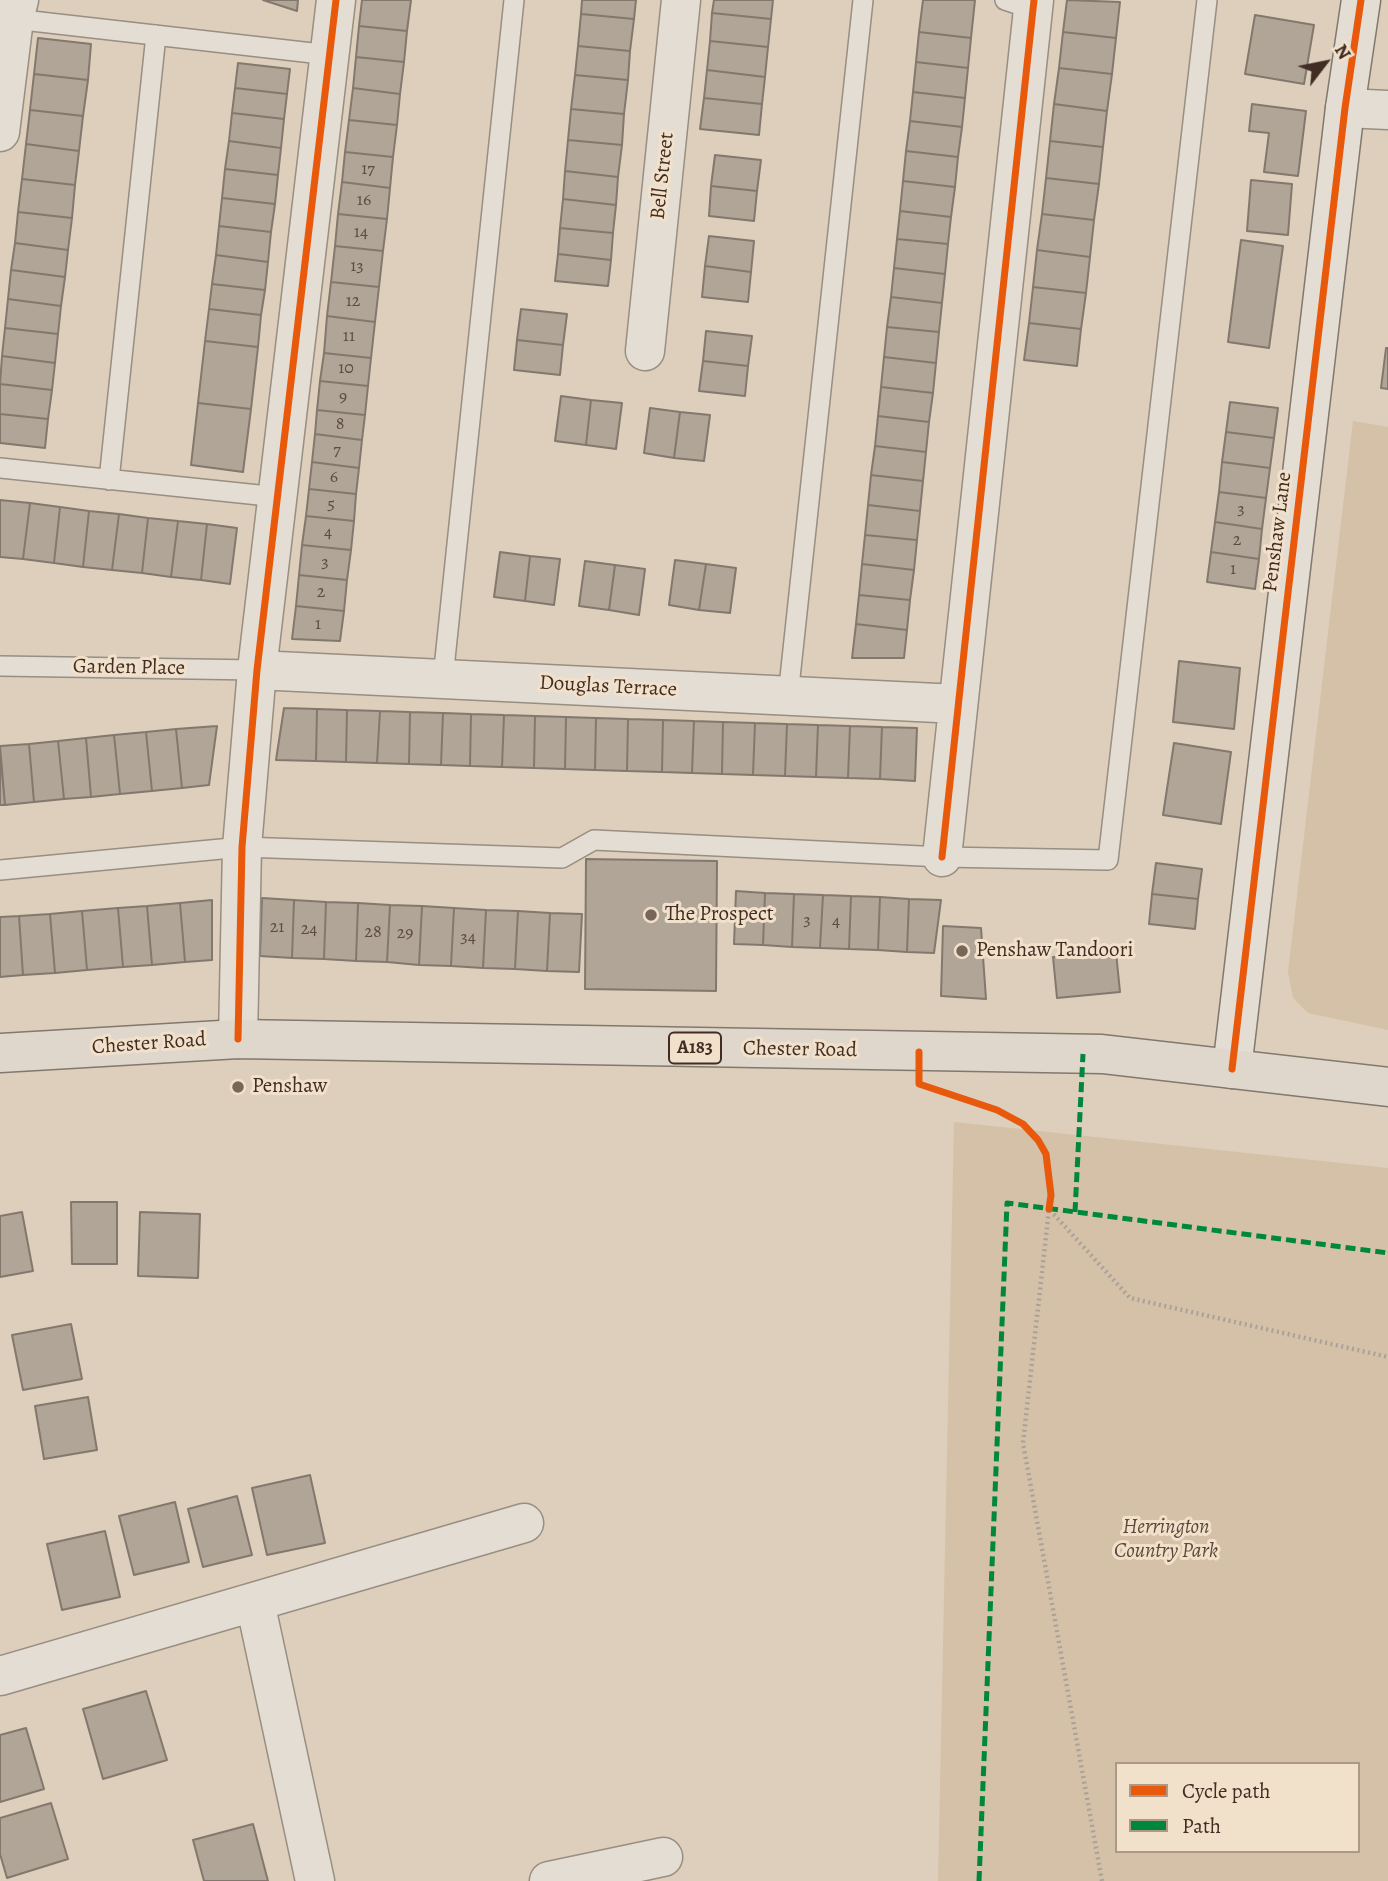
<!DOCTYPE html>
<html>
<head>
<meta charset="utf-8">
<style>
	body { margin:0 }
	#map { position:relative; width:1388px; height:1881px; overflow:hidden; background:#ddcfbb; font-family:Alegreya,serif }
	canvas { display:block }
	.legend { position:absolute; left:1115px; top:1762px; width:245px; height:91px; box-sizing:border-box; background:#f2e1ca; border:2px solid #ac9988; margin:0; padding:9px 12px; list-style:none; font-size:21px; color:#422d24 }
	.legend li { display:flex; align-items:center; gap:14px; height:35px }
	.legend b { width:35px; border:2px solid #ac9988 }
	.north { position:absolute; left:1290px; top:28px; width:70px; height:70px; -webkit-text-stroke:5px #f2e1ca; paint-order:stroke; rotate:58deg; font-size:19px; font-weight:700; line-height:28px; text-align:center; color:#422d24 }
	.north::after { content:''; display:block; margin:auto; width:24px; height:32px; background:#422d24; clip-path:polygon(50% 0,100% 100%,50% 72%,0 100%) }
</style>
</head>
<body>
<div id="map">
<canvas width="1388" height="1881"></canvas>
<ul class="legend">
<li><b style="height:9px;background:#e8590c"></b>Cycle path</li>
<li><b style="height:9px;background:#00873e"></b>Path</li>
</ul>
<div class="north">N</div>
</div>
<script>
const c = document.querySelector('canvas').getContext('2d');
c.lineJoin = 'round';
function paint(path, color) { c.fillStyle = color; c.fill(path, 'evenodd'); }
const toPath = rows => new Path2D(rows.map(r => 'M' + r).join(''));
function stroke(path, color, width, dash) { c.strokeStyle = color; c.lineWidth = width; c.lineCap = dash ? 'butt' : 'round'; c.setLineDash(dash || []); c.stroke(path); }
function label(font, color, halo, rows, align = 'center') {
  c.font = font + ' Alegreya,serif'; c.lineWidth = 6; c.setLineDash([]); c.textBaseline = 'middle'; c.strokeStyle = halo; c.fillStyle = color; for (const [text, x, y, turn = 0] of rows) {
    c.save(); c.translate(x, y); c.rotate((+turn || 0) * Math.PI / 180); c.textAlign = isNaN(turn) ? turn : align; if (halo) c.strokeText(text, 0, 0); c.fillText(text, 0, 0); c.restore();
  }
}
paint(toPath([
	[1353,421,1388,427,1388,1030,1308,1013,1293,998,1288,972],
	[954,1122,1388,1168,1388,1881,938,1881],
	[1117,1764,1358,1764,1358,1851,1117,1851]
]), '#d5c1a7');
const building = toPath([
	[263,0,298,0,297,11,263,0],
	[362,0,411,0,407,31,359,26,362,0],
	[582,0,636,0,634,19,581,14,582,0],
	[714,0,773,0,771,19,712,13,714,0],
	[923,0,975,0,971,38,919,32,923,0],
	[1067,0,1120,2,1116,38,1063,32,1067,0],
	[712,13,771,19,768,47,710,41,712,13],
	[581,14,634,19,630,51,578,46,581,14],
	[1255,15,1314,25,1304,84,1245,74,1255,15],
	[359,26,407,31,404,62,356,57,359,26],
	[919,32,971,38,968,68,916,62,919,32],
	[1063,32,1116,38,1112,74,1059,68,1063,32],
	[38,38,91,44,88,80,34,74,38,38],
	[710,41,768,47,765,77,707,70,710,41],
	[578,46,630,51,628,80,575,75,578,46],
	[356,57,404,62,400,94,353,88,356,57],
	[916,62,968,68,965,98,913,92,916,62],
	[238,63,290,69,287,94,235,88,238,63],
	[1059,68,1112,74,1107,111,1054,104,1059,68],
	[707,70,765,77,762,104,704,98,707,70],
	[34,74,88,80,83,116,30,110,34,74],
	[575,75,628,80,624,114,571,109,575,75],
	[235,88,287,94,284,119,232,113,235,88],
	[353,88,400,94,397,125,349,120,353,88],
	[913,92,965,98,962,127,910,121,913,92],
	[704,98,762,104,759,135,700,129,704,98],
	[1054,104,1107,111,1103,147,1050,141,1054,104],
	[1252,104,1306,111,1298,176,1264,172,1269,133,1249,131,1252,104],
	[571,109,624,114,622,145,568,140,571,109],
	[30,110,83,116,79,151,26,144,30,110],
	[232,113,284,119,281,148,229,141,232,113],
	[349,120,397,125,393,157,345,152,349,120],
	[910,121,962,127,958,157,906,151,910,121],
	[568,140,622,145,618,177,565,171,568,140],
	[229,141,281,148,278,175,225,169,229,141],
	[1050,141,1103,147,1099,184,1046,178,1050,141],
	[26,144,79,151,75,185,22,179,26,144],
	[906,151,958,157,955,187,903,181,906,151],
	[345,152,393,157,390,188,342,182,345,152],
	[715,155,761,160,757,191,711,186,715,155],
	[225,169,278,175,275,204,222,198,225,169],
	[565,171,618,177,616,205,563,199,565,171],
	[1046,178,1099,184,1094,220,1042,214,1046,178],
	[22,179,75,185,72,218,18,212,22,179],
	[1251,180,1292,184,1288,235,1247,231,1251,180],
	[903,181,955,187,951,217,900,211,903,181],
	[342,182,390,188,387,219,338,214,342,182],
	[711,186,757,191,754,221,709,216,711,186],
	[222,198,275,204,271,232,219,226,222,198],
	[563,199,616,205,613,233,560,228,563,199],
	[900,211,951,217,948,244,897,239,900,211],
	[18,212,72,218,68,250,15,243,18,212],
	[338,214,387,219,383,251,335,246,338,214],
	[1042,214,1094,220,1090,257,1037,250,1042,214],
	[219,226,271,232,268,262,216,255,219,226],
	[560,228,613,233,611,260,558,254,560,228],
	[709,236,754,241,751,272,705,266,709,236],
	[897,239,948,244,945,274,894,268,897,239],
	[1241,240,1283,246,1269,348,1228,342,1241,240],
	[15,243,68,250,65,277,11,270,15,243],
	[335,246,383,251,379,287,331,282,335,246],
	[1037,250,1090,257,1086,293,1033,287,1037,250],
	[558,254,611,260,608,286,555,281,558,254],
	[216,255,268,262,265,290,212,284,216,255],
	[705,266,751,272,748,302,702,297,705,266],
	[894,268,945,274,942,303,891,297,894,268],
	[11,270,65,277,61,306,8,299,11,270],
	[331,282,379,287,375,322,327,316,331,282],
	[212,284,265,290,261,315,209,309,212,284],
	[1033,287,1086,293,1081,329,1029,323,1033,287],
	[891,297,942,303,939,332,887,327,891,297],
	[8,299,61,306,58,334,5,328,8,299],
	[209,309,261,315,258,347,205,341,209,309],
	[521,309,567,314,563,345,517,340,521,309],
	[327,316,375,322,371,358,324,353,327,316],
	[1029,323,1081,329,1077,366,1024,360,1029,323],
	[887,327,939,332,936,363,884,357,887,327],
	[5,328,58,334,55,363,2,356,5,328],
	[706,331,752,336,748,366,703,361,706,331],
	[517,340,563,345,560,375,514,370,517,340],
	[205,341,258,347,251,409,198,403,205,341],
	[1386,348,1388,348,1388,389,1381,388,1386,348],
	[324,353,371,358,368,386,320,381,324,353],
	[2,356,55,363,52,390,0,384,2,356],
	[884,357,936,363,933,393,881,387,884,357],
	[703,361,748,366,745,396,699,391,703,361],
	[320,381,368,386,365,415,317,410,320,381],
	[0,384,52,390,48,419,0,414,0,384],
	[881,387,933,393,929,422,878,416,881,387],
	[561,396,591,400,586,445,555,441,561,396],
	[591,400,622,403,616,449,586,445,591,400],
	[1230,402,1278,408,1274,438,1226,432,1230,402],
	[198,403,251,409,243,472,191,465,198,403],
	[650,408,680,412,674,458,644,453,650,408],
	[317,410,365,415,362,440,315,434,317,410],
	[680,412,710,415,704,461,674,458,680,412],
	[0,414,48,419,45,448,0,443,0,414],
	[878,416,929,422,926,452,875,446,878,416],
	[1226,432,1274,438,1270,468,1222,462,1226,432],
	[315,434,362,440,359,468,312,462,315,434],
	[875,446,926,452,923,481,871,475,875,446],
	[312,462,359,468,356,494,309,489,312,462],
	[1222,462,1270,468,1266,498,1219,492,1222,462],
	[871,475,923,481,920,511,868,505,871,475],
	[309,489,356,494,354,521,306,516,309,489],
	[1219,492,1266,498,1262,529,1215,522,1219,492],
	[0,500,30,503,23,559,0,557,0,500],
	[30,503,60,507,54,563,23,559,30,503],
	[868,505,920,511,917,540,865,535,868,505],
	[60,507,89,511,83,567,54,563,60,507],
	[89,511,119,514,112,570,83,567,89,511],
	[119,514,148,518,142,573,112,570,119,514],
	[306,516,354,521,351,550,302,545,306,516],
	[148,518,178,521,171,577,142,573,148,518],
	[178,521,207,524,201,580,171,577,178,521],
	[1215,522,1262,529,1259,559,1211,552,1215,522],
	[207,524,237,528,230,584,201,580,207,524],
	[865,535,917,540,914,570,862,564,865,535],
	[302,545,351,550,347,580,299,575,302,545],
	[500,552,530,556,525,601,494,597,500,552],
	[1211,552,1259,559,1255,589,1207,582,1211,552],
	[530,556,560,559,554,605,525,601,530,556],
	[675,560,706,564,699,610,669,605,675,560],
	[585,561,615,565,609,610,579,606,585,561],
	[706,564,736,568,730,613,699,610,706,564],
	[862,564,914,570,910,600,859,595,862,564],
	[615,565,645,569,639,615,609,610,615,565],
	[299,575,347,580,344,611,296,606,299,575],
	[859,595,910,600,907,630,856,624,859,595],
	[296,606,344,611,340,641,292,639,296,606],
	[856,624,907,630,904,658,852,658,856,624],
	[1179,661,1240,668,1234,729,1173,722,1179,661],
	[284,708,317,709,316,761,276,760,284,708],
	[317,709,347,710,346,762,316,761,317,709],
	[347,710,380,711,377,763,346,762,347,710],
	[380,711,410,712,409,764,377,763,380,711],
	[410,712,443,713,441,765,409,764,410,712],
	[443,713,471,714,470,766,441,765,443,713],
	[471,714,504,715,502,767,470,766,471,714],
	[504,715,535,716,534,768,502,767,504,715],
	[535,716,566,717,565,769,534,768,535,716],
	[566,717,596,718,595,770,565,769,566,717],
	[596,718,628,719,627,771,595,770,596,718],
	[628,719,663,720,662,772,627,771,628,719],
	[663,720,694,721,692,773,662,772,663,720],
	[694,721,723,722,722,774,692,773,694,721],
	[723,722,755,723,753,775,722,774,723,722],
	[755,723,787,724,785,776,753,775,755,723],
	[787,724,818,725,816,777,785,776,787,724],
	[818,725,850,726,848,778,816,777,818,725],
	[217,726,209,785,182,788,176,729,217,726],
	[850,726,882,727,880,779,848,778,850,726],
	[882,727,917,728,915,781,880,779,882,727],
	[176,729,182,788,152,791,146,732,176,729],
	[146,732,152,791,120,794,114,735,146,732],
	[114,735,120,794,91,797,86,738,114,735],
	[86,738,91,797,64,799,58,741,86,738],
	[58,741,64,799,34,802,29,744,58,741],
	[1174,743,1231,752,1221,824,1163,815,1174,743],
	[29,744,34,802,5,805,0,746,29,744],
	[0,752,5,805,0,805,0,752],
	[586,859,717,861,716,991,585,989,586,859],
	[1156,863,1202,869,1198,899,1152,894,1156,863],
	[736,891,765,893,763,945,734,944,736,891],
	[765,893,794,894,792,947,763,945,765,893],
	[794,894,823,895,820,948,792,947,794,894],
	[1152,894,1198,899,1195,929,1149,924,1152,894],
	[823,895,851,896,849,949,820,948,823,895],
	[851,896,880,897,878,950,849,949,851,896],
	[880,897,909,899,907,952,878,950,880,897],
	[262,898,294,900,292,958,260,956,262,898],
	[909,899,941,900,934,953,907,952,909,899],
	[212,900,212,960,185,962,180,903,212,900],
	[294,900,326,902,324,959,292,958,294,900],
	[326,902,358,903,356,961,324,959,326,902],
	[180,903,185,962,152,965,147,906,180,903],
	[358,903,390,905,387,962,356,961,358,903],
	[390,905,422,906,419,965,387,962,390,905],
	[147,906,152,965,123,967,118,908,147,906],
	[422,906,454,908,451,966,419,965,422,906],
	[118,908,123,967,87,970,82,911,118,908],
	[454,908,486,910,483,968,451,966,454,908],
	[486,910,518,911,515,969,483,968,486,910],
	[82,911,87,970,55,973,50,914,82,911],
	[518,911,550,913,547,971,515,969,518,911],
	[550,913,582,914,579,972,547,971,550,913],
	[50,914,55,973,23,975,19,916,50,914],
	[19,916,23,975,0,977,0,917,19,916],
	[943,926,981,928,986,999,941,996,943,926],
	[1116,952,1120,992,1057,998,1053,957,1116,952],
	[71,1202,117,1202,117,1264,72,1264,71,1202],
	[22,1212,33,1271,0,1277,0,1216,22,1212],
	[140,1212,200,1214,198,1278,138,1276,140,1212],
	[71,1324,82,1379,23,1390,12,1335,71,1324],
	[88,1397,97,1450,44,1459,35,1406,88,1397],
	[310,1475,325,1543,267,1555,252,1488,310,1475],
	[237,1496,252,1555,203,1567,188,1509,237,1496],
	[175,1502,189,1562,134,1575,119,1516,175,1502],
	[105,1531,120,1597,62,1610,47,1544,105,1531],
	[146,1691,167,1760,103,1779,83,1709,146,1691],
	[26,1728,44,1789,0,1802,0,1735,26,1728],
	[51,1803,68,1859,7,1878,0,1854,0,1818,51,1803],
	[253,1824,268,1881,204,1881,193,1840,253,1824]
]);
paint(building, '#b0a597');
stroke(building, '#82786d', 2);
const lane = toPath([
	[1005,0,1032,9],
	[14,19,330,55],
	[0,468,278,497],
	[109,480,156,35],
	[0,666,257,670],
	[443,678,514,0],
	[788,696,863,0],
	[0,870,242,847,562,858,594,840,942,857,1108,860,1207,0]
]);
const street = toPath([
	[1345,108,1388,110],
	[0,132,14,19,19,0],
	[645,351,681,0],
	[257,670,958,704],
	[942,857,1034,0],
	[238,1039,242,847,257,670,336,0],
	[255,1602,315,1881],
	[0,1676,524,1523],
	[549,1881,663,1857]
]);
const secondary = toPath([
	[1232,1069,1345,108,1361,0]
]);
const primary = toPath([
	[0,1053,238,1039,1102,1054,1388,1087]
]);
stroke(lane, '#988e81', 22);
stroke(street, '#988e81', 41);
stroke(secondary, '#82786d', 41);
stroke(primary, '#82786d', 41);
stroke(toPath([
	[1102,1881,1023,1443,1049,1209,1130,1298,1388,1357]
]), '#a9a29a', 4.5, [2, 3.5]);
stroke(lane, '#e4ddd3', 19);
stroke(street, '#e4ddd3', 38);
stroke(secondary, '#e4ddd3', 38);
stroke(primary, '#dfd7cb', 38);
stroke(toPath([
	[1075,1212,1083,1054],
	[979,1881,1007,1203,1388,1253]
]), '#00873e', 5, [10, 5]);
stroke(toPath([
	[942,857,1034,0],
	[238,1039,242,847,257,670,336,0],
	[919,1052,919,1084,997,1110,1023,1124,1038,1140,1046,1154,1051,1195,1049,1209],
	[1232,1069,1345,108,1361,0]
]), '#e8590c', 7);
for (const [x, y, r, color] of [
	[651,915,7,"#786659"],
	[962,951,7,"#786659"],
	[238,1087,7,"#786659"]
]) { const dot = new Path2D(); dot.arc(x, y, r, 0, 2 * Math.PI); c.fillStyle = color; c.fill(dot); stroke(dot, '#f2e1ca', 2.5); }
label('18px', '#5e4b41', null, [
	["17",368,170],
	["16",364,201],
	["14",361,233],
	["13",357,267],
	["12",353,302],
	["11",349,337],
	["10",346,369],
	["9",343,398],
	["8",340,425],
	["7",337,451],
	["6",334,478],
	["5",331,505],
	["3",1241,510],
	["4",328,533],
	["2",1237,541],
	["3",325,563],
	["1",1233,570],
	["2",321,593],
	["1",318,625],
	["3",807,921],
	["4",836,922],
	["21",277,928],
	["24",309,930],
	["28",373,933],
	["29",405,934],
	["34",468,938]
]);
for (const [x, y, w] of [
	[695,1048,52]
]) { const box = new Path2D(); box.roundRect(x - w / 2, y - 15.5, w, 31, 5); c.fillStyle = '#f2e1ca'; c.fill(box); stroke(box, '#422d24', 2); }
label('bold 19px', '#422d24', null, [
	["A183",695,1048]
]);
label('21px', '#422d24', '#f2e1ca', [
	["Bell Street",663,176,-84],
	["Penshaw Lane",1278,532,-83],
	["Garden Place",129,668,1],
	["Douglas Terrace",608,687,3],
	["Chester Road",149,1044,-4],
	["Chester Road",800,1050,1]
]);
label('21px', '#422d24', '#f2e1ca', [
	["The Prospect",665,915],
	["Penshaw Tandoori",976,951],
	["Penshaw",252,1087]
], 'left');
label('italic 21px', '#5e483b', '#f2e1ca', [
	["Herrington",1166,1528],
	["Country Park",1166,1552]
]);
</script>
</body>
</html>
